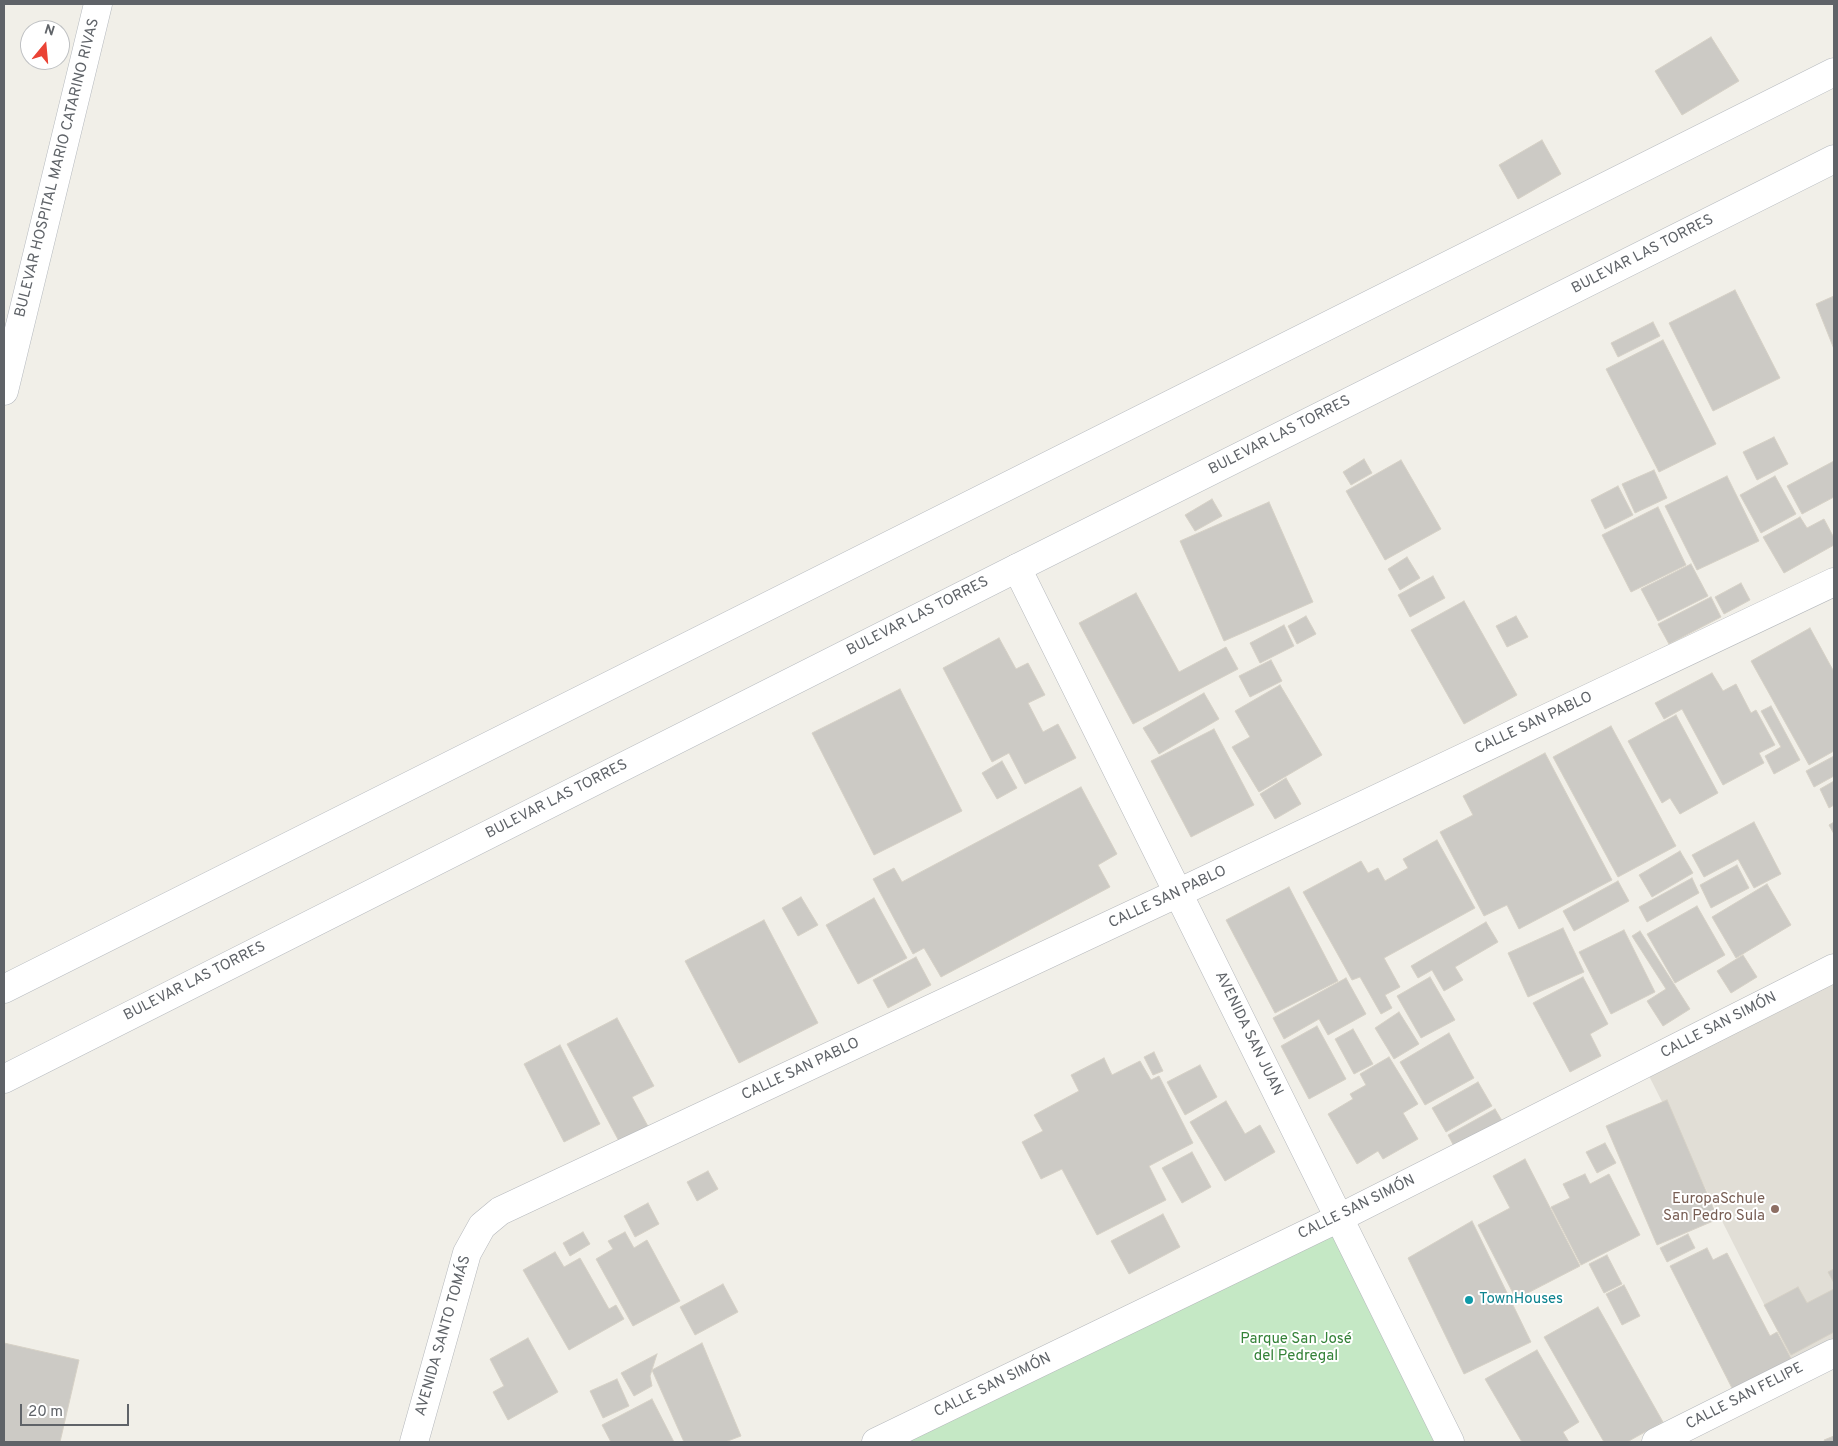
<!DOCTYPE html>
<html>
<head>
<meta charset="utf-8">
<style>
	body { margin:0 }
	#map { position:relative; width:1838px; height:1446px; overflow:hidden; background:#f1efe8; font-family:Overpass,sans-serif }
	canvas { display:block }
	.frame { position:absolute; inset:0; border:5px solid #5f6368; pointer-events:none }
	.north { position:absolute; left:20px; top:20px; width:50px; height:50px; box-sizing:border-box; background:#fff; border:1px solid #bfc1c3; border-radius:50%; rotate:17deg; font-size:14px; font-weight:700; line-height:20px; text-align:center; color:#5f6368 }
	.north::after { content:''; display:block; margin:auto; width:18px; height:22px; background:#ea4335; clip-path:polygon(50% 0,100% 100%,50% 72%,0 100%) }
	.scale { position:absolute; left:20px; top:1404px; width:109px; height:22px; box-sizing:border-box; border:2px solid #5f6368; border-top:0; padding-left:6px; font-size:15px; line-height:18px; white-space:nowrap; color:#5f6368; -webkit-text-stroke:4px #fff; paint-order:stroke }
</style>
</head>
<body>
<div id="map">
<canvas width="1838" height="1446"></canvas>
<div class="frame"></div>
<div class="north">N</div>
<div class="scale">20 m</div>
</div>
<script>
const c = document.querySelector('canvas').getContext('2d');
c.lineJoin = 'round';
function paint(path, color) { c.fillStyle = color; c.fill(path, 'evenodd'); }
const toPath = rows => new Path2D(rows.map(r => 'M' + r).join(''));
function stroke(path, color, width, dash) { c.strokeStyle = color; c.lineWidth = width; c.lineCap = dash ? 'butt' : 'round'; c.setLineDash(dash || []); c.stroke(path); }
function label(font, color, halo, rows, align = 'center') {
  c.font = font + ' Overpass,sans-serif'; c.lineWidth = 4; c.setLineDash([]); c.textBaseline = 'middle'; c.strokeStyle = halo; c.fillStyle = color; for (const [text, x, y, turn = 0] of rows) {
    c.save(); c.translate(x, y); c.rotate((+turn || 0) * Math.PI / 180); c.textAlign = isNaN(turn) ? turn : align; if (halo) c.strokeText(text, 0, 0); c.fillText(text, 0, 0); c.restore();
  }
}
paint(toPath([
	[1832,979,1834,984,1834,1346,1794,1364,1647,1072]
]), '#e1ded6');
paint(toPath([
	[1337,1224,1441,1442,882,1442]
]), '#c5e8c5');
const building = toPath([
	[1711,37,1739,81,1682,115,1655,71,1711,37],
	[1542,140,1561,174,1518,199,1499,165,1542,140],
	[1735,290,1780,378,1713,411,1669,323,1735,290],
	[1834,296,1834,349,1816,304,1834,296],
	[1653,322,1660,336,1618,357,1611,343,1653,322],
	[1663,340,1716,444,1659,472,1606,369,1663,340],
	[1774,437,1788,464,1757,480,1743,452,1774,437],
	[1364,459,1372,473,1351,485,1343,472,1364,459],
	[1401,460,1441,529,1385,560,1346,491,1401,460],
	[1834,461,1834,497,1802,514,1787,486,1834,461],
	[1654,470,1667,498,1635,513,1622,484,1654,470],
	[1727,476,1759,541,1697,570,1665,506,1727,476],
	[1775,476,1796,514,1761,533,1740,495,1775,476],
	[1618,486,1633,515,1605,529,1591,500,1618,486],
	[1212,499,1222,516,1195,531,1185,515,1212,499],
	[1269,502,1313,602,1224,641,1180,541,1269,502],
	[1658,507,1686,565,1631,592,1602,535,1658,507],
	[1800,517,1807,528,1824,519,1834,538,1834,545,1784,573,1763,537,1800,517],
	[1407,557,1420,578,1400,590,1388,569,1407,557],
	[1691,564,1708,596,1658,621,1641,589,1691,564],
	[1433,576,1445,598,1410,617,1398,595,1433,576],
	[1741,583,1750,600,1724,614,1715,597,1741,583],
	[1136,593,1179,672,1226,647,1238,669,1133,724,1079,623,1136,593],
	[1711,597,1721,617,1669,644,1658,624,1711,597],
	[1464,601,1517,695,1464,724,1411,630,1464,601],
	[1306,616,1316,634,1297,644,1288,626,1306,616],
	[1516,616,1528,637,1507,647,1496,626,1516,616],
	[1284,625,1294,646,1260,663,1250,643,1284,625],
	[1810,628,1834,672,1834,751,1809,765,1751,661,1810,628],
	[999,638,1016,669,1028,663,1045,695,1028,703,1043,732,1058,724,1076,758,1025,784,1009,753,992,762,943,668,999,638],
	[1271,660,1282,681,1250,697,1239,676,1271,660],
	[1712,673,1723,691,1736,684,1751,713,1756,710,1775,745,1759,753,1764,763,1723,785,1682,709,1664,719,1655,703,1712,673],
	[1280,685,1322,755,1259,792,1232,747,1250,737,1235,711,1280,685],
	[900,689,962,811,874,855,812,733,900,689],
	[1204,693,1219,719,1159,754,1143,728,1204,693],
	[1771,706,1800,760,1774,774,1765,756,1781,747,1761,711,1771,706],
	[1676,715,1718,793,1680,814,1670,798,1662,803,1628,741,1676,715],
	[1611,726,1676,846,1618,877,1553,757,1611,726],
	[1214,729,1254,805,1191,837,1151,761,1214,729],
	[1545,753,1612,880,1519,929,1507,905,1484,916,1440,832,1473,815,1463,796,1545,753],
	[1834,756,1834,776,1814,787,1806,771,1834,756],
	[1002,761,1017,788,997,799,982,773,1002,761],
	[1286,778,1301,804,1275,819,1260,794,1286,778],
	[1834,781,1834,805,1829,808,1820,789,1834,781],
	[1081,787,1117,854,1098,865,1110,887,941,977,924,948,913,954,873,879,894,868,902,882,1081,787],
	[1754,822,1781,874,1754,888,1738,859,1704,877,1692,855,1754,822],
	[1834,822,1834,834,1829,825,1834,822],
	[1437,840,1475,908,1384,958,1400,987,1385,995,1392,1008,1381,1014,1360,977,1352,980,1303,892,1361,861,1368,873,1378,868,1385,881,1408,868,1403,859,1437,840],
	[1680,851,1693,873,1652,897,1639,875,1680,851],
	[1737,865,1749,888,1711,908,1700,885,1737,865],
	[1692,878,1699,893,1647,922,1639,907,1692,878],
	[1618,881,1629,901,1574,931,1563,911,1618,881],
	[1767,884,1791,925,1736,958,1712,917,1767,884],
	[1289,887,1338,981,1275,1013,1226,920,1289,887],
	[801,897,818,925,798,936,782,908,801,897],
	[874,898,907,958,858,984,826,925,874,898],
	[1697,906,1725,955,1675,983,1647,934,1697,906],
	[764,920,818,1023,739,1063,685,961,764,920],
	[1486,922,1498,942,1455,967,1463,980,1444,991,1432,970,1418,978,1411,966,1486,922],
	[1563,928,1584,972,1528,997,1508,953,1563,928],
	[1624,930,1655,992,1611,1014,1579,952,1624,930],
	[1640,931,1690,1009,1663,1026,1647,1001,1666,989,1632,936,1640,931],
	[1743,955,1757,977,1731,993,1717,971,1743,955],
	[916,957,931,985,888,1008,873,980,916,957],
	[1430,977,1455,1020,1421,1038,1397,996,1430,977],
	[1583,977,1608,1024,1590,1034,1601,1056,1570,1072,1533,1003,1583,977],
	[1346,978,1366,1014,1328,1035,1319,1019,1284,1039,1273,1018,1346,978],
	[1399,1012,1419,1044,1394,1059,1375,1028,1399,1012],
	[617,1018,654,1086,632,1097,650,1130,621,1145,567,1044,617,1018],
	[1317,1026,1346,1079,1309,1099,1281,1046,1317,1026],
	[1353,1029,1373,1064,1354,1074,1335,1039,1353,1029],
	[1449,1033,1474,1078,1425,1105,1400,1062,1449,1033],
	[560,1045,600,1124,564,1142,524,1064,560,1045],
	[1154,1052,1163,1071,1153,1075,1144,1057,1154,1052],
	[1389,1057,1418,1104,1403,1113,1418,1139,1383,1159,1378,1151,1357,1164,1328,1114,1353,1099,1350,1094,1366,1085,1360,1074,1389,1057],
	[1104,1058,1112,1075,1140,1061,1151,1080,1159,1076,1193,1143,1149,1166,1166,1200,1097,1235,1062,1169,1041,1179,1022,1142,1043,1131,1034,1115,1079,1091,1071,1075,1104,1058],
	[1200,1065,1217,1097,1185,1115,1167,1082,1200,1065],
	[1478,1082,1492,1106,1446,1132,1432,1108,1478,1082],
	[1667,1100,1718,1219,1657,1245,1606,1126,1667,1100],
	[1226,1101,1245,1134,1260,1125,1275,1152,1225,1181,1190,1122,1226,1101],
	[1495,1109,1504,1124,1456,1150,1448,1135,1495,1109],
	[1605,1143,1616,1163,1597,1173,1586,1152,1605,1143],
	[1192,1152,1211,1187,1182,1203,1162,1168,1192,1152],
	[1525,1159,1580,1266,1516,1299,1478,1225,1510,1208,1493,1176,1525,1159],
	[708,1171,718,1189,697,1201,687,1182,708,1171],
	[1585,1174,1590,1184,1609,1174,1640,1235,1581,1265,1551,1207,1570,1198,1563,1184,1585,1174],
	[648,1203,659,1224,635,1237,624,1216,648,1203],
	[1163,1214,1180,1247,1129,1274,1111,1241,1163,1214],
	[1472,1221,1531,1342,1464,1374,1408,1258,1472,1221],
	[583,1232,590,1244,570,1256,563,1243,583,1232],
	[625,1232,634,1248,647,1240,680,1301,633,1326,596,1259,613,1249,608,1241,625,1232],
	[1688,1234,1695,1248,1667,1262,1660,1248,1688,1234],
	[1707,1248,1713,1260,1727,1253,1770,1336,1777,1332,1794,1364,1735,1394,1670,1266,1707,1248],
	[555,1252,564,1267,580,1258,609,1309,616,1305,624,1319,569,1350,523,1270,555,1252],
	[1607,1255,1622,1284,1604,1293,1589,1264,1607,1255],
	[1834,1269,1834,1283,1828,1272,1834,1269],
	[723,1284,738,1312,695,1335,680,1307,723,1284],
	[1624,1285,1640,1316,1622,1325,1606,1294,1624,1285],
	[1798,1287,1807,1303,1834,1289,1834,1332,1791,1355,1764,1305,1798,1287],
	[1598,1307,1663,1422,1627,1442,1604,1442,1544,1337,1598,1307],
	[528,1338,558,1392,508,1420,493,1392,504,1386,490,1359,528,1338],
	[4,1343,79,1360,60,1442,4,1442,4,1343],
	[702,1343,741,1436,725,1442,684,1442,652,1370,702,1343],
	[1537,1350,1579,1422,1563,1432,1569,1442,1522,1442,1485,1379,1537,1350],
	[657,1354,650,1376,652,1386,634,1396,621,1373,657,1354],
	[617,1379,629,1406,603,1418,590,1391,617,1379],
	[652,1399,674,1442,611,1442,602,1425,652,1399],
	[1834,1436,1834,1442,1825,1442,1824,1440,1834,1436]
]);
paint(building, '#cccac5');
stroke(building, '#d6d1c6', 1);
const street = toPath([
	[1017,568,1450,1442],
	[414,1442,467,1253,482,1226,500,1211,1178,893,1834,582],
	[876,1442,1339,1218,1834,968],
	[1656,1442,1834,1353]
]);
const secondary = toPath([
	[4,391,98,4],
	[4,989,1834,72],
	[4,1079,1017,568,1834,159]
]);
stroke(street, '#b5b8bc', 29);
stroke(secondary, '#b6babf', 29);
stroke(street, '#fff', 28);
stroke(secondary, '#fff', 28);
for (const [x, y, r, color] of [
	[1775,1209,5,"#8d6e63"],
	[1469,1300,5,"#0f9aa8"]
]) { const dot = new Path2D(); dot.arc(x, y, r, 0, 2 * Math.PI); c.fillStyle = color; c.fill(dot); stroke(dot, '#fff', 2); }
label('15px', '#5f6368', '#fff', [
	["BULEVAR HOSPITAL MARIO CATARINO RIVAS",58,168,-76],
	["BULEVAR LAS TORRES",1643,255,-27],
	["BULEVAR LAS TORRES",1280,436,-27],
	["BULEVAR LAS TORRES",918,617,-27],
	["CALLE SAN PABLO",1534,724,-25],
	["BULEVAR LAS TORRES",557,800,-27],
	["CALLE SAN PABLO",1168,898,-25],
	["BULEVAR LAS TORRES",195,982,-27],
	["CALLE SAN SIMÓN",1719,1026,-27],
	["AVENIDA SAN JUAN",1248,1034,64],
	["CALLE SAN PABLO",801,1070,-25],
	["CALLE SAN SIMÓN",1357,1208,-26],
	["AVENIDA SANTO TOMÁS",444,1336,-74],
	["CALLE SAN SIMÓN",993,1386,-26],
	["CALLE SAN FELIPE",1745,1397,-27]
]);
label('15px', '#785e54', '#fff', [
	["EuropaSchule",1765,1200],
	["San Pedro Sula",1765,1217]
], 'right');
label('15px', '#0d838f', '#fff', [
	["TownHouses",1479,1300]
], 'left');
label('15px', '#348238', '#fff', [
	["Parque San José",1296,1340],
	["del Pedregal",1296,1357]
]);
</script>
</body>
</html>
